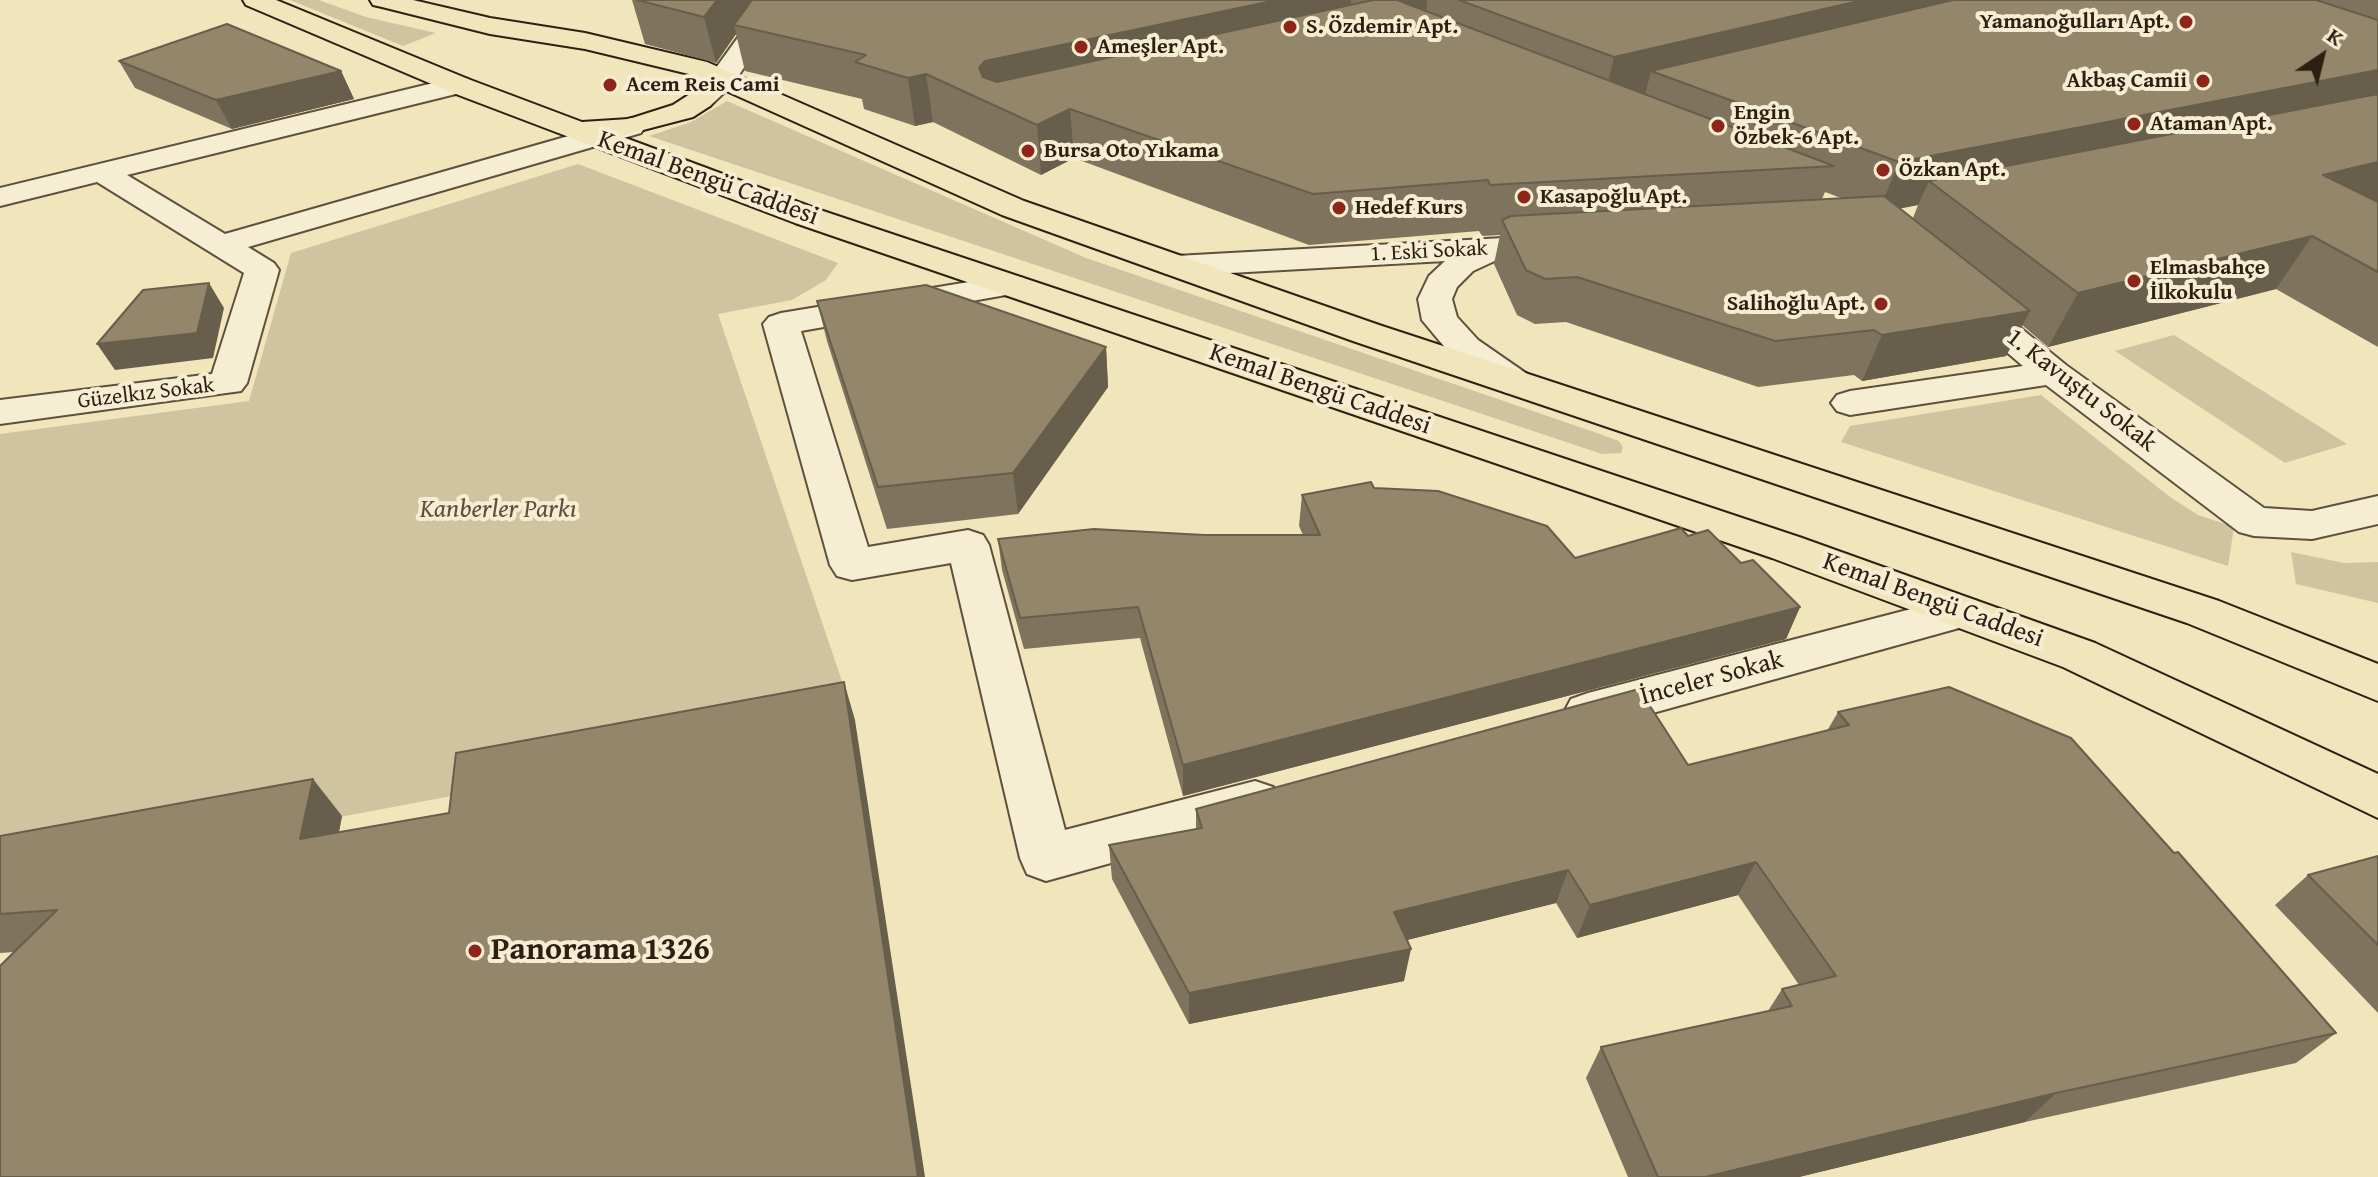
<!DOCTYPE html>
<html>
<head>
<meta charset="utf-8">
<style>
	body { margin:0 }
	#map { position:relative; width:2378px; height:1177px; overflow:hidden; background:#f1e5bc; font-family:"Gentium Book Plus",serif }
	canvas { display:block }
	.north { position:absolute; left:2282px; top:16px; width:80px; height:80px; -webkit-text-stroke:6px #f6eed3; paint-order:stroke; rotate:35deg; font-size:22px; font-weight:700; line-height:32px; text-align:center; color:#2e1f13 }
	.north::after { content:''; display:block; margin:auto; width:28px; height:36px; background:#2e1f13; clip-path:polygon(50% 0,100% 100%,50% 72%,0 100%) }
</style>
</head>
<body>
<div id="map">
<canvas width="2378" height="1177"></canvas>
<div class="north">K</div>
</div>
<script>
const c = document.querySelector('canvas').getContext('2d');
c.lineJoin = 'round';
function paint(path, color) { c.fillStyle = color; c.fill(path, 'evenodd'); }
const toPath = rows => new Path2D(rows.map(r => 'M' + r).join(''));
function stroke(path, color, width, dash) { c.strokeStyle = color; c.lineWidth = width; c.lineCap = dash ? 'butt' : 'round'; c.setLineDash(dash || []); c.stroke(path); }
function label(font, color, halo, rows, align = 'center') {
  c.font = font + ' "Gentium Book Plus",serif'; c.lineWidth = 8; c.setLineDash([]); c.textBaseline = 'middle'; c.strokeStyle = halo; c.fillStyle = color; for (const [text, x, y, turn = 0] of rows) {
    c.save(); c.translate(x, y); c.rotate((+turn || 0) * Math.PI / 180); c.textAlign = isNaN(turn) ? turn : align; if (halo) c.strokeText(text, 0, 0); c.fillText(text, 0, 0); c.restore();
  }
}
paint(toPath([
	[290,0,319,0,366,17,436,33,403,46],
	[727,101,1086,258,1597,433,1619,441,1623,447,1621,453,1602,454,649,136,691,122],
	[578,164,838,263,826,280,792,300,718,314,855,720,0,881,0,434,249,401,291,253],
	[2174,335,2347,444,2285,463,2115,351],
	[2041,395,2170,497,2198,515,2234,527,2228,566,1841,442,1850,426],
	[2291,552,2344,563,2378,562,2378,603,2296,584]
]), '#d0c39f');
const minor = toPath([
	[765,0,789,0,733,84,710,106,700,108,690,106,686,100,690,94,713,72,765,0],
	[458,77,468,79,472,85,468,91,127,175,225,234,621,121,631,118,641,121,645,127,641,133,248,247,274,263,279,270,247,383,241,391,0,424,0,400,212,374,244,273,97,182,0,206,0,188,458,77],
	[1558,235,1570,238,1574,245,1570,252,1501,258,1473,271,1457,287,1452,299,1457,317,1478,340,1530,376,1536,384,1530,392,1517,395,1504,392,1452,356,1422,320,1418,299,1429,276,1445,261,1176,276,1164,273,1159,266,1164,259,1176,256,1558,235],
	[1011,275,1023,278,1028,285,1023,292,801,331,868,547,968,530,983,535,989,545,1065,830,1255,781,1273,787,1281,802,1273,817,1255,823,1046,881,1027,874,1020,858,951,563,852,580,837,576,830,565,763,324,769,317,781,313,1011,275],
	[1967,291,1979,294,2066,365,2264,508,2312,511,2378,496,2378,524,2312,539,2254,536,2239,532,2046,385,1850,415,1837,411,1831,403,1837,395,1850,391,2023,366,1955,308,1950,301,1955,294,1967,291],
	[1961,596,1977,601,1983,612,1977,623,1588,731,1571,725,1564,712,1571,699,1588,693,1961,596]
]);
const major = toPath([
	[243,0,276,0,468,79,582,122,629,119,673,105,690,94,695,88,694,79,689,74,585,49,490,34,382,7,373,5,370,0,413,0,490,18,585,33,707,62,1024,201,1379,325,2219,601,2378,664,2378,701,2187,623,1353,341,1002,215,722,89,710,106,693,117,620,136,817,209,1802,538,2095,643,2378,774,2378,818,2063,667,1772,558,795,223,448,91,246,5,243,0]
]);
stroke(minor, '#5f503d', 4);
stroke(major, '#2e1f13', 4);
paint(minor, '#f6eed3');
paint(major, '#f1e5bc');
paint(toPath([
	[632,0,2378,0,2378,347,2276,289,2048,347,2022,325,2006,356,1862,381,1854,375,1758,387,1566,322,1535,324,1517,315,1494,264,1500,235,1482,236,1479,231,1309,245,1074,158,1041,175,933,122,915,126,864,109,862,99,745,71,736,34,716,63,645,44],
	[1825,192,1841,198,1822,199],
	[1918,205,1913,218,1900,208],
	[119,61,341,71,354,99,232,129,135,88],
	[817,301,1106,347,1108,387,1018,514,887,529,827,341],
	[1374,488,1575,558,1688,536,1741,563,1800,607,1786,639,1183,796,1140,638,1024,649,1002,570,998,539,1204,535,1303,535,1299,526,1302,495],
	[1838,712,2336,1033,2296,1063,2025,1122,1799,1177,1628,1177,1586,1078,1601,1047,1768,1011,1782,989,1799,985,1738,895,1577,938,1556,903,1407,940,1404,981,1189,1024,1112,879,1109,845,1196,829,1196,809,1688,765,1827,731],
	[855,720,14,952,0,953,0,836,342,816,339,832,449,813],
	[2378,856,2378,1013,2275,905,2308,875]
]), '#7e735c');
paint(toPath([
	[717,0,761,0,734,25,736,34,716,63,704,17],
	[1277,0,1351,0,1349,29,997,107,979,68,985,61,995,59],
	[1390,0,1427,0,1426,12],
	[1863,0,2034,0,1651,71,1645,95,1603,105,1614,57],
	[2378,70,2378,111,1929,181,1918,205,1878,213,1899,162],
	[341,71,354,99,232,129,216,100],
	[926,74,933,122,915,126,908,78],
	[1070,109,1074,158,1041,175,1037,125],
	[2378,162,2378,205,2323,175],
	[2312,236,2276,289,2048,347,2078,293],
	[209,283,224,308,213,358,115,370,97,344],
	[2030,311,2006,356,1862,381,1882,335],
	[1106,347,1108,387,1018,514,1013,473],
	[1800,607,1786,639,1183,796,1183,765],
	[844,682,855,720,925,1177,918,1177],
	[313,779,342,816,330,876,300,839],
	[1756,862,1738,895,1577,938,1590,905],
	[1568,870,1556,903,1387,945,1394,912],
	[1411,949,1404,981,1189,1024,1189,993],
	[2056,1093,2025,1122,1799,1177,1705,1177]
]), '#675e4b');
const building = toPath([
	[637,0,717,0,704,17,637,0],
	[752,0,1277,0,985,61,979,68,983,77,997,82,1373,0,1397,0,1834,166,1490,185,1488,180,1313,194,1070,109,1037,125,926,74,908,78,855,62,866,55,734,25,752,0],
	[1459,0,1863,0,1614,57,1459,0],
	[1953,0,2316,0,2378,20,2378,70,1899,162,1651,71,1953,0],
	[227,24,341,71,216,100,119,61,227,24],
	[2378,94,2378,162,2323,175,2378,202,2378,272,2312,236,2078,293,1929,181,2378,94],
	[1884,196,2030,311,1882,335,1874,330,1775,341,1577,277,1545,279,1526,270,1502,220,1511,216,1884,196],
	[209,283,197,333,97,344,143,290,209,283],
	[926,285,1106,347,1013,473,878,487,817,301,926,285],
	[1371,482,1374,488,1438,491,1547,526,1575,558,1681,528,1688,536,1708,530,1741,563,1753,560,1800,607,1183,765,1138,607,1020,618,998,539,1094,529,1204,535,1320,535,1302,495,1371,482],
	[844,682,918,1177,0,1177,0,966,57,910,0,914,0,836,313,779,300,839,449,813,456,753,844,682],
	[1949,687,2071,738,2174,853,2178,852,2336,1033,2056,1093,1705,1177,1658,1177,1601,1047,1792,1006,1782,989,1836,976,1756,862,1590,905,1568,870,1394,912,1411,949,1189,993,1109,845,1202,828,1196,809,1639,689,1688,765,1849,725,1838,712,1949,687],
	[2378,856,2378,945,2308,875,2378,856]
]);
paint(building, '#93866b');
stroke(building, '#675e4b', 2);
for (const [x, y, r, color] of [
	[2186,22,8,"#8f2418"],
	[1290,27,8,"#8f2418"],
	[1081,47,8,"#8f2418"],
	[2203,81,8,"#8f2418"],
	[610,85,8,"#8f2418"],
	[2134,124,8,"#8f2418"],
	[1718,126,8,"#8f2418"],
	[1028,151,8,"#8f2418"],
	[1883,170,8,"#8f2418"],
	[1524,197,8,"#8f2418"],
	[1339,208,8,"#8f2418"],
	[2134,281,8,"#8f2418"],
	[1881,304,8,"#8f2418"],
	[475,951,8,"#8f2418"]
]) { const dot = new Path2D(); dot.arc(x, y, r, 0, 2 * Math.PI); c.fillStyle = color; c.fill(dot); stroke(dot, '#f6eed3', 3); }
label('bold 22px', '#2e1f13', '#f6eed3', [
	["Yamanoğulları Apt.",2170,22,"right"],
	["S. Özdemir Apt.",1306,27],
	["Ameşler Apt.",1097,47],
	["Akbaş Camii",2187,81,"right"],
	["Acem Reis Cami",626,85],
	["Engin",1734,113],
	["Özbek-6 Apt.",1734,138],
	["Ataman Apt.",2150,124],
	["Bursa Oto Yıkama",1044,151],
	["Özkan Apt.",1899,170],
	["Kasapoğlu Apt.",1540,197],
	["Hedef Kurs",1355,208],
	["Elmasbahçe",2150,268],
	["İlkokulu",2150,293],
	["Salihoğlu Apt.",1865,304,"right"]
], 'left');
label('22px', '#2e1f13', '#f6eed3', [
	["1. Eski Sokak",1429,252,-3],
	["Güzelkız Sokak",146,394,-7]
]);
label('26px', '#2e1f13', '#f6eed3', [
	["Kemal Bengü Caddesi",708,179,20],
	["Kemal Bengü Caddesi",1320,390,19],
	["1. Kavuştu Sokak",2081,391,38],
	["Kemal Bengü Caddesi",1933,601,20],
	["İnceler Sokak",1712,679,-15]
]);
label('italic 26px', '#5f503d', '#f6eed3', [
	["Kanberler Parkı",498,510]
]);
label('bold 32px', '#2e1f13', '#f6eed3', [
	["Panorama 1326",491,951]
], 'left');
</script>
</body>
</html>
